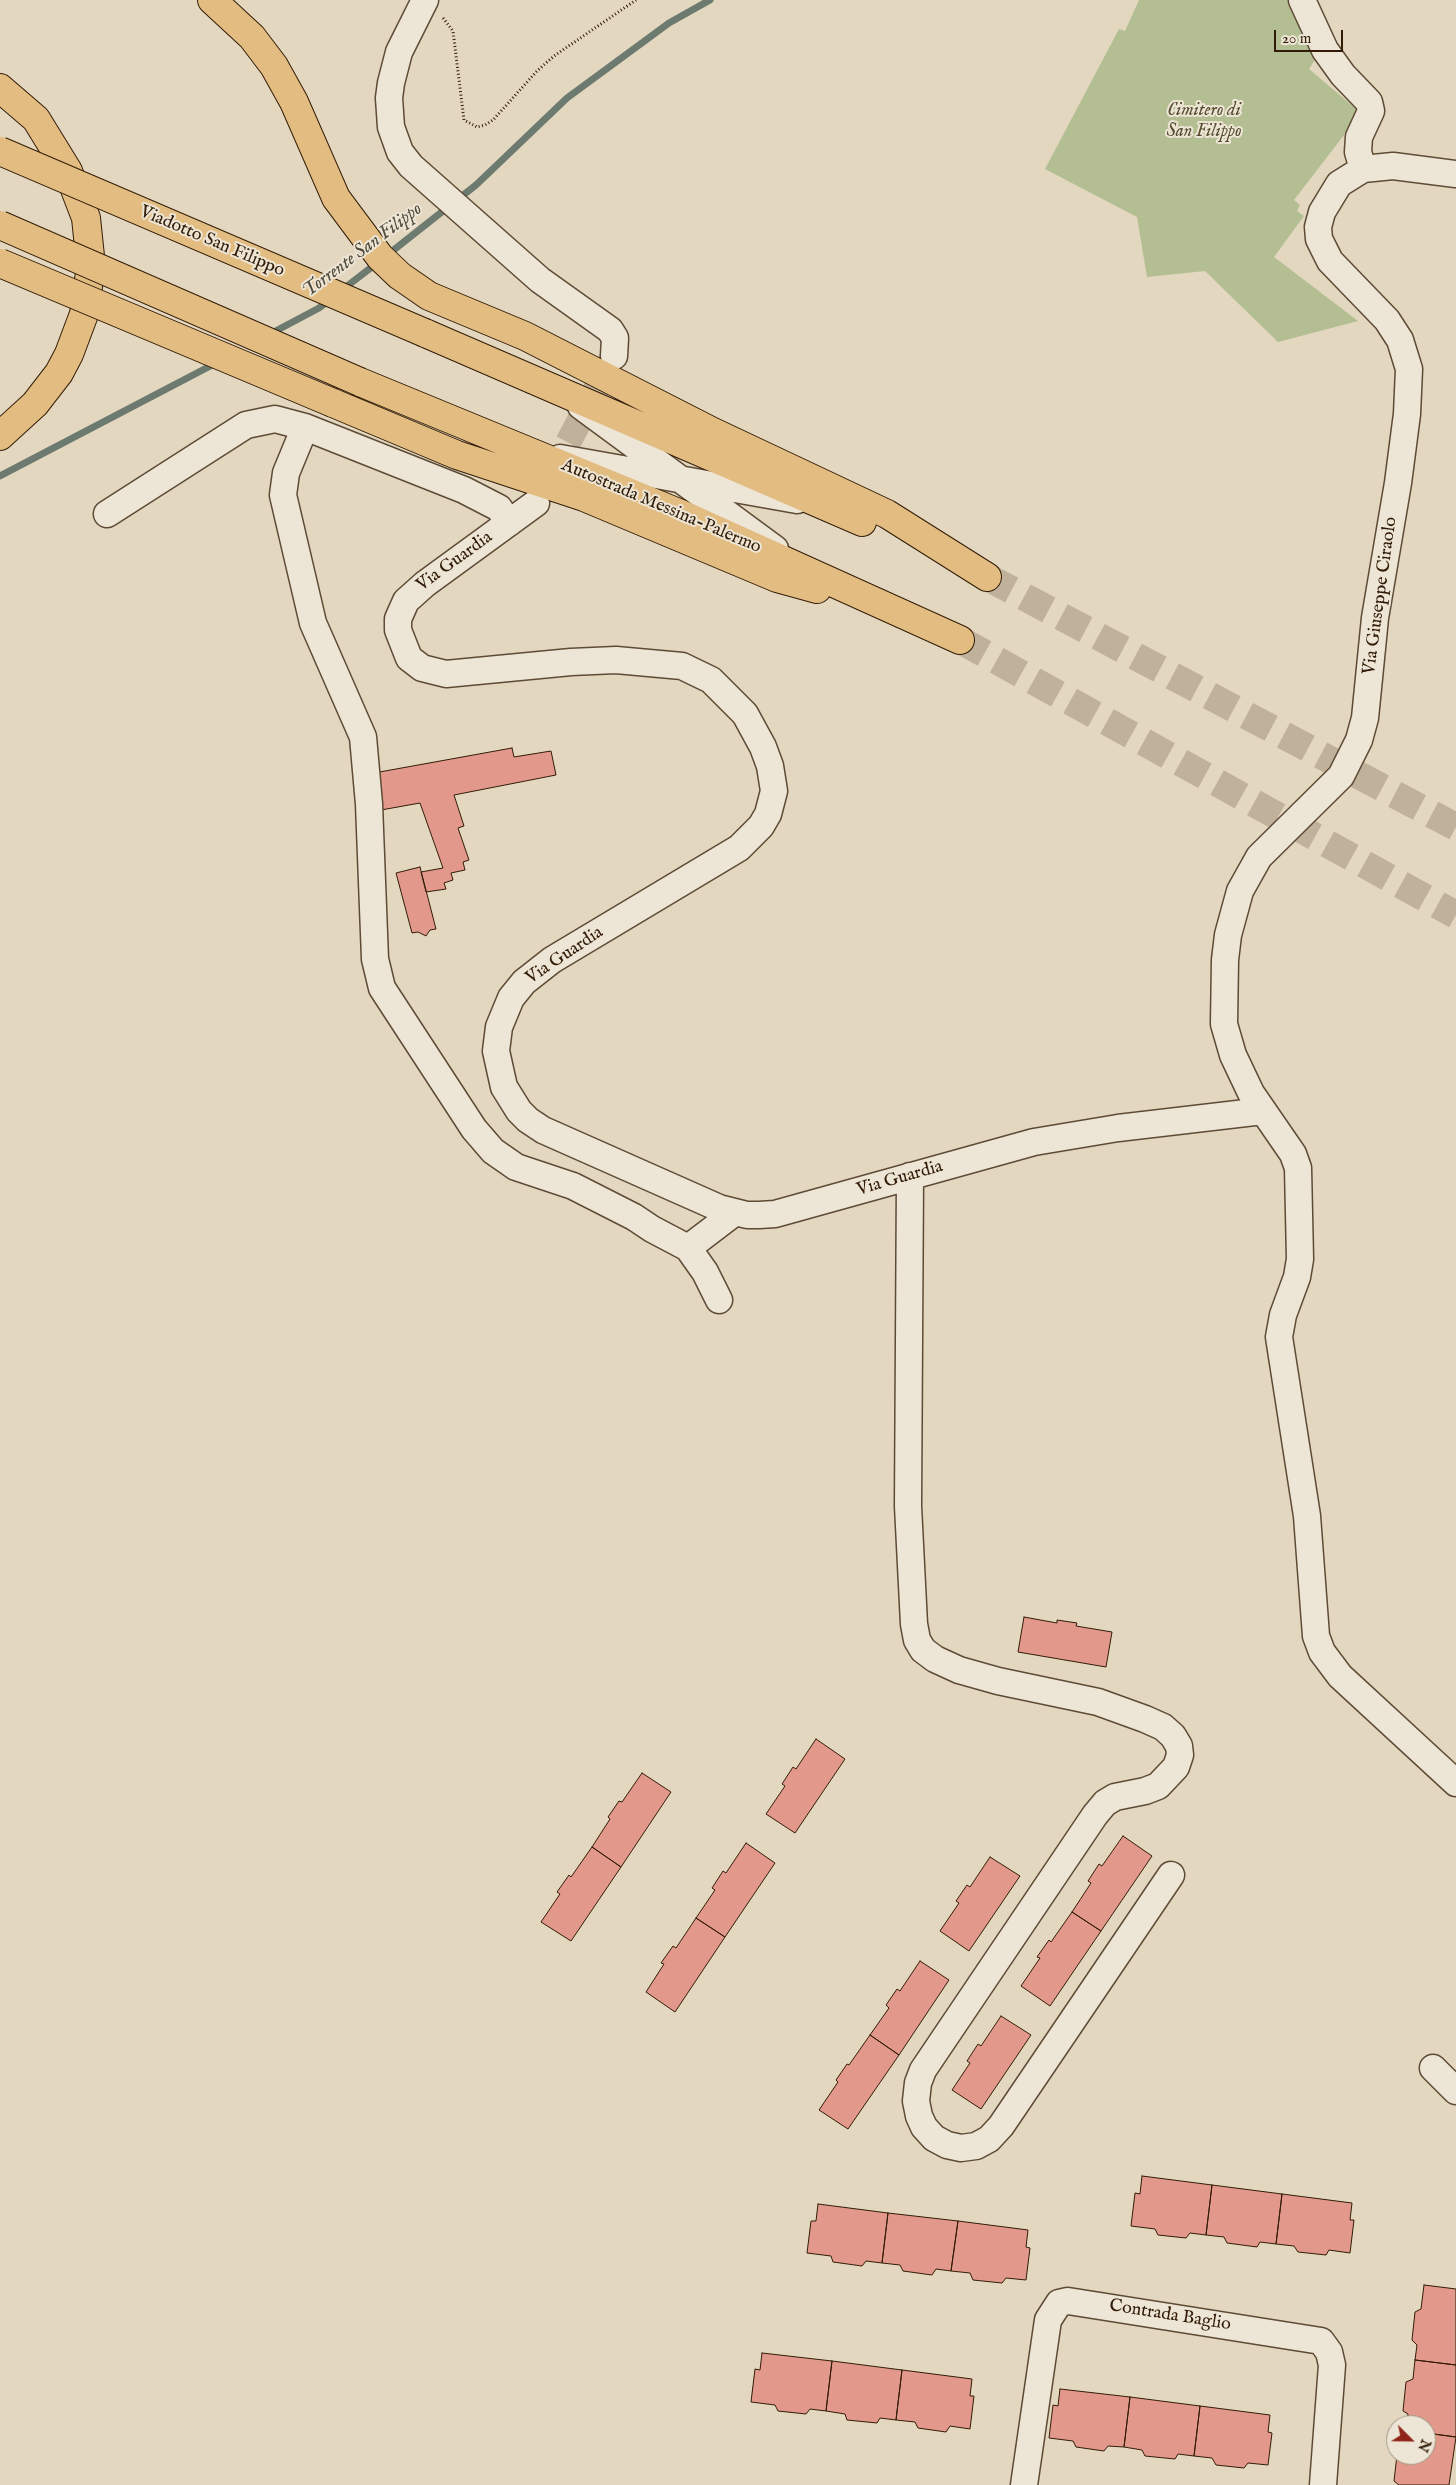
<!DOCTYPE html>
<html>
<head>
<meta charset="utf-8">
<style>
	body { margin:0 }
	#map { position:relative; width:1456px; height:2485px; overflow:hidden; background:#e3d7bf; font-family:"IM FELL English",serif }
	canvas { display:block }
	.north { position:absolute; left:1386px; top:2415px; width:50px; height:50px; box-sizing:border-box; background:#ede5d5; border:1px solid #a29583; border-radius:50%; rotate:113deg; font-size:14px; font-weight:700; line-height:20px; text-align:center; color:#321c07 }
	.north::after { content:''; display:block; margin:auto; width:18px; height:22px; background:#8f2418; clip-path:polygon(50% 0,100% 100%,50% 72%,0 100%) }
	.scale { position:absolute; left:1274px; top:30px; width:69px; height:22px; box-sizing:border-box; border:2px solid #321c07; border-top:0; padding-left:6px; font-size:15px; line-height:18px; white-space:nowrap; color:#321c07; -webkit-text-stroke:4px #ede5d5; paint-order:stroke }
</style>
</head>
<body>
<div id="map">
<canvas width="1456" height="2485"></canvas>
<div class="north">N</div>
<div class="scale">20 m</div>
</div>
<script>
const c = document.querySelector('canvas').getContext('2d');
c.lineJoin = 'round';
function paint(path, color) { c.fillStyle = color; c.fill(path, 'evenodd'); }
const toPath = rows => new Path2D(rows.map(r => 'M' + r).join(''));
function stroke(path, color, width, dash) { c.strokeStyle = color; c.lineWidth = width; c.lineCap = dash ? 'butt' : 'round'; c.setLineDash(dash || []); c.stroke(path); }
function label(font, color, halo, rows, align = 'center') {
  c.font = font + ' "IM FELL English",serif'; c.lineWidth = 4; c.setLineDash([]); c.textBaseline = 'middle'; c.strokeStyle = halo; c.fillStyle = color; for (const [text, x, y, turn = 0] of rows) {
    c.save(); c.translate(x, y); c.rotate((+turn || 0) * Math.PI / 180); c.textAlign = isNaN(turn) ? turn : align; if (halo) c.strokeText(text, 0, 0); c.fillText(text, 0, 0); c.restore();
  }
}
paint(toPath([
	[1139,0,1288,0,1316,58,1309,69,1361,113,1294,200,1300,205,1297,211,1304,216,1274,257,1358,321,1278,342,1205,271,1147,277,1137,217,1045,169,1119,29,1125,31]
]), '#b3be92');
stroke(toPath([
	[386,256,476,185,567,98,669,23,710,0],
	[342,290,377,263],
	[270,334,319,308,330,300],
	[0,476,216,363]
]), '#6d7a6f', 7);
const building = toPath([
	[512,748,514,757,551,751,556,775,454,795,464,826,458,828,469,860,463,862,465,870,451,873,453,880,444,883,446,889,426,892,421,872,443,868,420,803,381,810,374,773,512,748],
	[420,867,436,929,430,930,426,936,418,932,412,933,396,873,420,867],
	[1024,1617,1057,1623,1057,1620,1077,1623,1076,1626,1112,1632,1106,1667,1018,1652,1024,1617],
	[816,1739,845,1759,795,1833,766,1814,785,1786,782,1784,793,1767,796,1769,816,1739],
	[642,1773,671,1792,621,1867,592,1847,610,1819,608,1817,619,1801,622,1802,642,1773],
	[1123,1836,1152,1856,1101,1931,1072,1912,1091,1883,1088,1881,1099,1864,1102,1866,1123,1836],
	[746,1843,775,1863,725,1937,696,1918,715,1890,712,1888,723,1871,726,1873,746,1843],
	[592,1847,621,1867,571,1941,541,1922,560,1894,557,1892,569,1875,571,1877,592,1847],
	[990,1857,1020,1876,969,1951,940,1931,959,1903,956,1901,967,1885,970,1887,990,1857],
	[1072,1912,1101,1931,1050,2006,1021,1986,1040,1958,1037,1957,1049,1940,1051,1942,1072,1912],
	[696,1918,725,1937,675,2012,646,1992,664,1964,661,1963,673,1946,676,1948,696,1918],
	[920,1961,949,1980,899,2055,870,2035,889,2008,886,2005,897,1989,900,1991,920,1961],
	[1001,2016,1031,2035,981,2109,952,2090,970,2063,967,2061,978,2044,981,2046,1001,2016],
	[870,2035,899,2055,848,2129,819,2110,838,2082,836,2080,847,2064,849,2065,870,2035],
	[1142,2176,1212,2185,1206,2235,1190,2233,1186,2238,1158,2235,1155,2229,1131,2226,1135,2193,1140,2194,1142,2176],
	[1212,2185,1282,2194,1276,2244,1260,2242,1257,2247,1227,2243,1224,2237,1206,2235,1212,2185],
	[1282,2194,1352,2203,1350,2220,1354,2220,1350,2253,1329,2250,1326,2255,1298,2252,1294,2246,1276,2244,1282,2194],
	[818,2204,888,2213,882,2263,866,2261,862,2266,833,2262,831,2256,807,2253,811,2221,816,2221,818,2204],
	[888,2213,958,2221,951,2271,936,2269,932,2275,903,2271,900,2265,882,2263,888,2213],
	[958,2221,1028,2230,1026,2247,1030,2248,1026,2280,1006,2278,1002,2283,973,2280,970,2273,951,2271,958,2221],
	[1424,2285,1456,2289,1456,2365,1415,2360,1417,2345,1412,2340,1415,2312,1421,2309,1424,2285],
	[762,2353,832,2361,826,2411,810,2409,806,2414,778,2411,775,2405,751,2402,755,2369,760,2370,762,2353],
	[1415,2360,1456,2365,1456,2437,1426,2433,1426,2425,1407,2425,1408,2414,1403,2411,1406,2382,1413,2379,1415,2360],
	[832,2361,902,2370,896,2420,880,2418,877,2423,847,2420,845,2414,826,2411,832,2361],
	[902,2370,972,2379,970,2396,974,2396,970,2429,950,2426,946,2432,918,2428,915,2422,896,2420,902,2370],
	[1060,2389,1130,2397,1124,2447,1108,2446,1104,2451,1076,2447,1073,2441,1049,2438,1053,2405,1058,2406,1060,2389],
	[1130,2397,1200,2406,1194,2456,1178,2454,1175,2459,1145,2456,1142,2450,1124,2447,1130,2397],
	[1200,2406,1270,2415,1268,2432,1272,2433,1268,2465,1248,2463,1244,2468,1216,2465,1212,2458,1194,2456,1200,2406],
	[1426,2433,1456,2437,1449,2485,1399,2485,1394,2481,1397,2455,1426,2455,1426,2433]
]);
paint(building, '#e2988a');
stroke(building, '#321c07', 1);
stroke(toPath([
	[550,477,613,357]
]), '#c0b29a', 26, [26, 13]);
stroke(toPath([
	[987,577,1456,827],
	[960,640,1456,915]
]), '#c0b29a', 28, [28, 14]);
const minor = toPath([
	[425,0,399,52,391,83,389,98,391,127,400,152,411,166,540,280,610,330,615,338,614,356],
	[1302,0,1325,50,1343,75,1369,102,1371,111,1359,137,1358,152,1363,169],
	[1456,174,1393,166,1363,169,1339,184,1322,212,1318,227,1319,239,1330,261,1387,320,1400,340,1409,369,1407,414,1398,483,1375,618,1365,718,1359,740,1341,776,1259,857,1240,891,1228,935,1225,960,1224,1024,1233,1055,1251,1093,1293,1154,1298,1168,1300,1259,1297,1277,1283,1315,1279,1337,1307,1516,1316,1636,1322,1652,1340,1676,1456,1783],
	[581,406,775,549],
	[305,427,286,473,283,495,313,623,363,737,369,804,375,959,382,988,474,1129,493,1151,516,1167,573,1186,634,1217,652,1229,688,1248,705,1272,719,1300],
	[560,458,797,500],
	[536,503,425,584,406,601,398,619,398,630,409,658,422,668,446,674,571,662,616,660,682,666,711,680,745,714,763,747,770,766,774,791,768,814,761,826,739,848,552,960,524,982,511,998,499,1027,496,1051,504,1087,519,1111,528,1120,543,1130,719,1208,747,1215,759,1215,775,1214,1034,1142,1118,1128,1263,1111],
	[107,514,246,425,275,419,305,427,464,490,499,508,509,523],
	[910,1176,908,1506,914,1624,917,1640,923,1650,935,1659,959,1670,998,1681,1098,1702,1145,1719,1163,1727,1173,1736,1179,1746,1180,1755,1176,1767,1158,1786,1145,1791,1115,1797,1105,1803,1095,1815,923,2070,918,2083,916,2101,919,2116,924,2127,934,2138,947,2145,961,2148,976,2146,989,2139,1001,2126,1171,1875],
	[688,1248,734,1213],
	[1433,2068,1456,2091],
	[1024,2485,1048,2320,1059,2303,1068,2301,1321,2341,1329,2352,1332,2365,1323,2485]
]);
const highway = toPath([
	[212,0,252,37,274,66,294,102,336,198,380,257,400,276,429,296,525,336,713,432,887,514,987,577],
	[0,88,36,119,68,171,86,218,91,266,84,314,69,354,59,373,35,404,0,436],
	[425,333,862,522],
	[360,382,681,514,960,640],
	[333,403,457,455,584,497,777,578,817,589]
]);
stroke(minor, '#5e4b35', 29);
stroke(highway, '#321c07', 30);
stroke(toPath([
	[443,18,453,31,464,120,477,127,485,125,493,120,537,71,554,56,636,0]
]), '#321c07', 3, [1, 2.5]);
stroke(minor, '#ede5d5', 26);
stroke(highway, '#e2bc80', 28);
const highwayBridge = toPath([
	[0,151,425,333],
	[0,225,360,382],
	[0,263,333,403]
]);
stroke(highwayBridge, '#321c07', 30, []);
stroke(highwayBridge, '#e2bc80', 28);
label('italic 18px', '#594d31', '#ede5d5', [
	["Cimitero di",1204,111],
	["San Filippo",1204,132]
]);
label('18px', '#321c07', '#ede5d5', [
	["Viadotto San Filippo",212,242,23],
	["Autostrada Messina-Palermo",661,507,23],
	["Via Guardia",455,562,-36],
	["Via Giuseppe Ciraolo",1381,596,-82],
	["Via Guardia",565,956,-34],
	["Via Guardia",900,1179,-16],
	["Contrada Baglio",1170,2316,9]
]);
label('italic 19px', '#504b3b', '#ede5d5', [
	["Torrente San Filippo",363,251,-37]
]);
</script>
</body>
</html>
